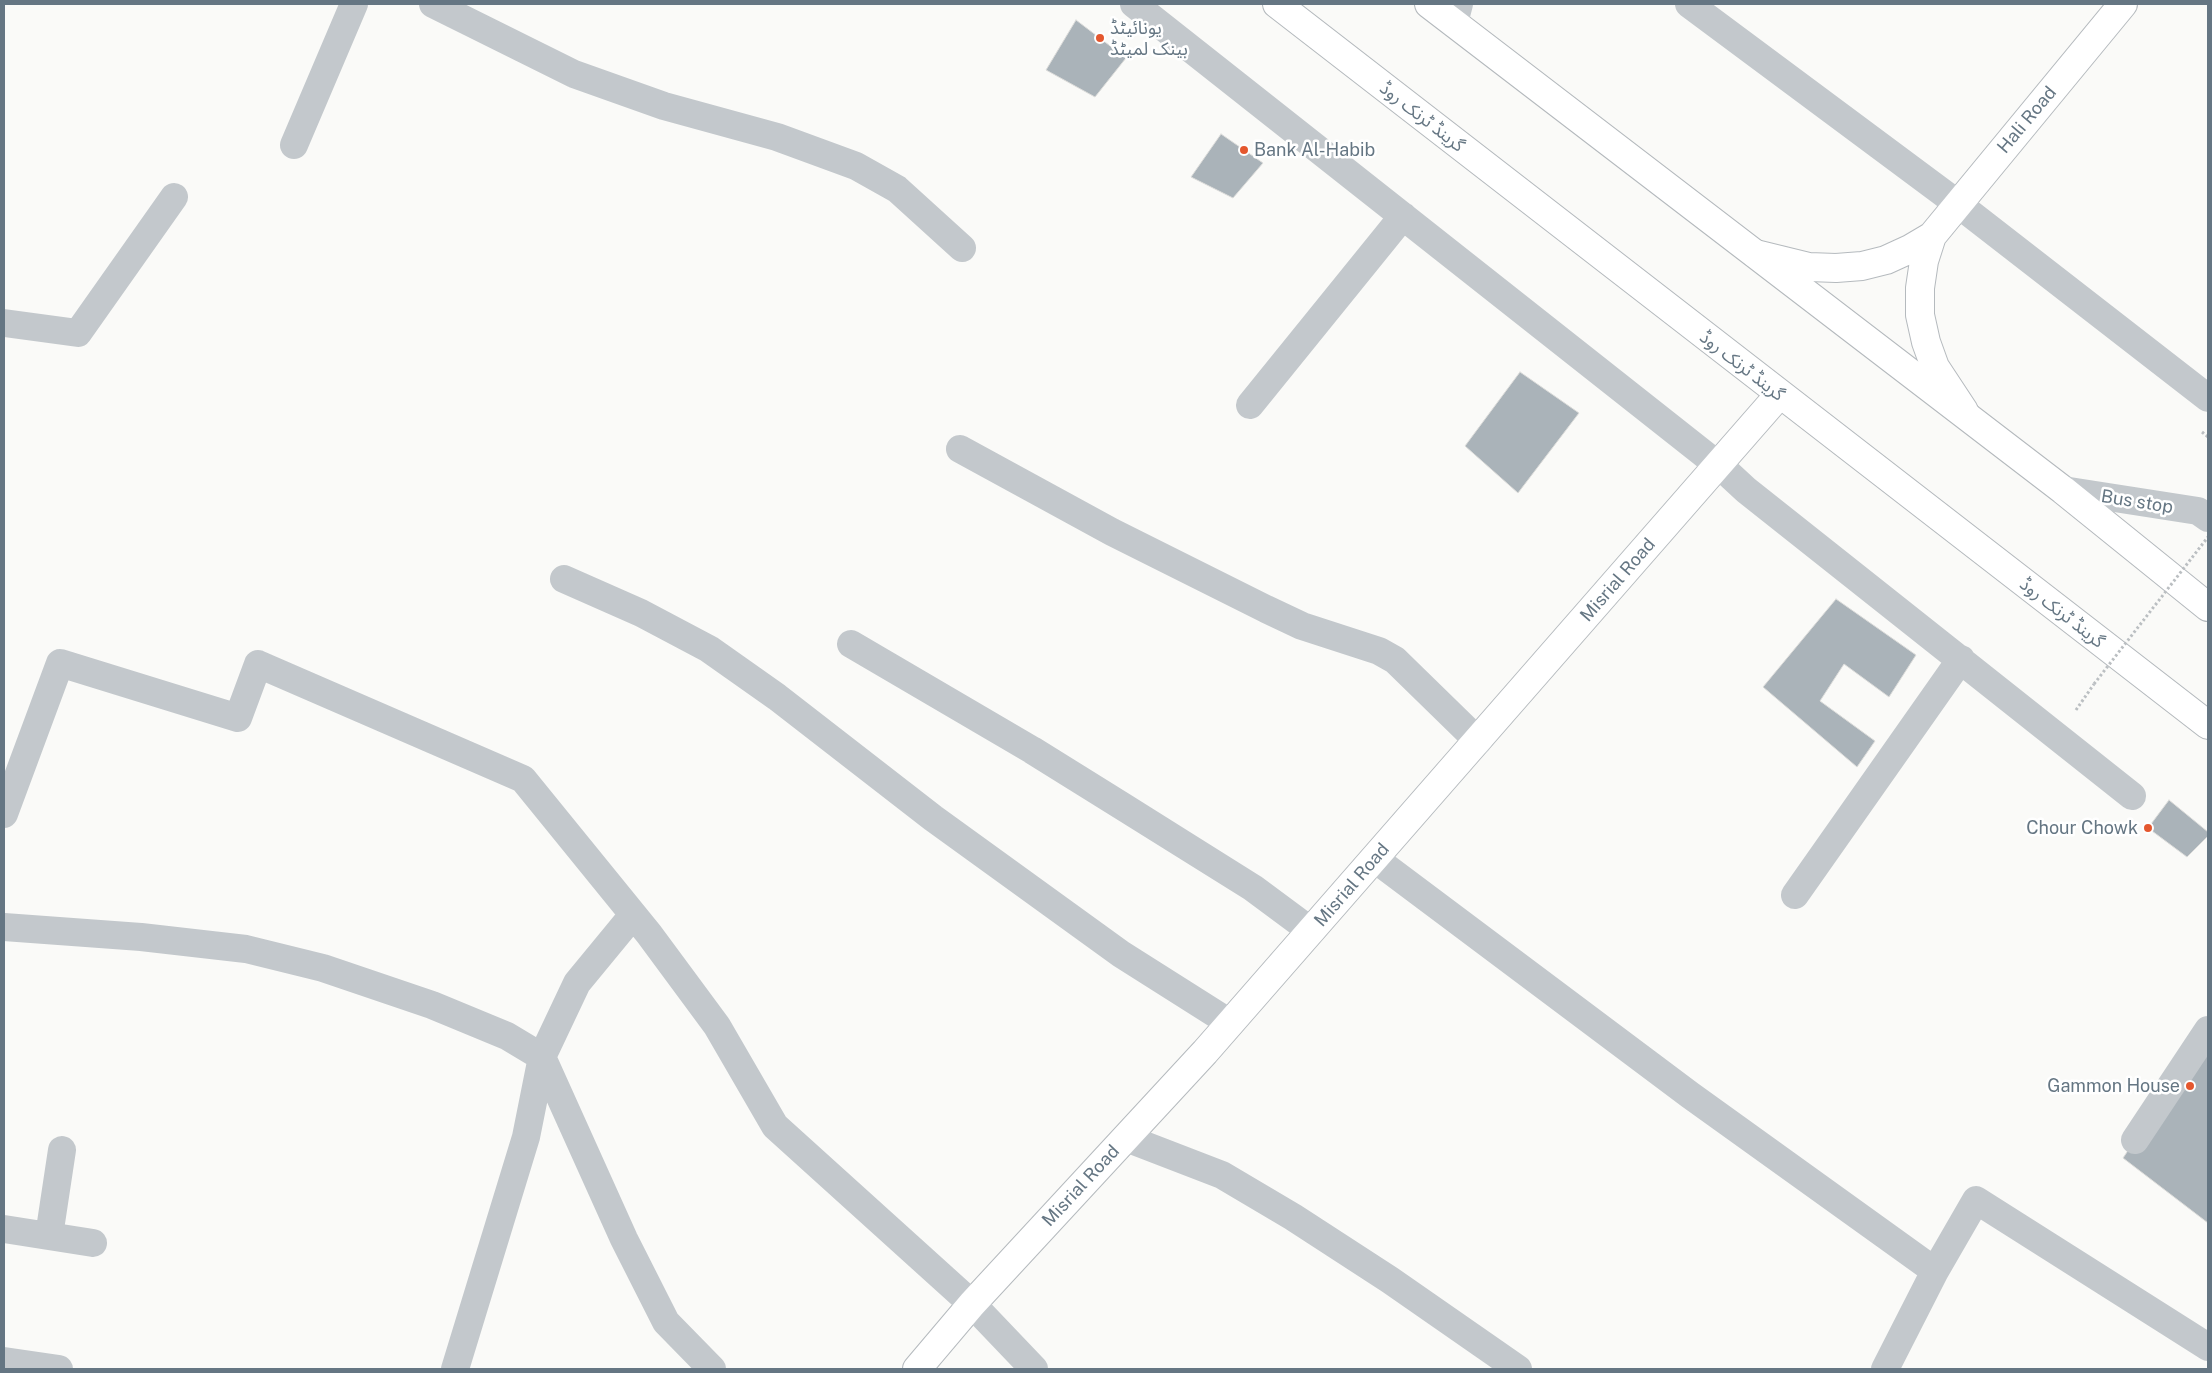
<!DOCTYPE html>
<html>
<head>
<meta charset="utf-8">
<style>
	body { margin:0 }
	#map { position:relative; width:2212px; height:1373px; overflow:hidden; background:#fafaf8; font-family:"Public Sans",sans-serif }
	canvas { display:block }
	.frame { position:absolute; inset:0; border:5px solid #657683; pointer-events:none }
</style>
</head>
<body>
<div id="map">
<canvas width="2212" height="1373"></canvas>
<div class="frame"></div>
</div>
<script>
const c = document.querySelector('canvas').getContext('2d');
c.lineJoin = 'round';
function paint(path, color) { c.fillStyle = color; c.fill(path, 'evenodd'); }
const toPath = rows => new Path2D(rows.map(r => 'M' + r).join(''));
function stroke(path, color, width, dash) { c.strokeStyle = color; c.lineWidth = width; c.lineCap = dash ? 'butt' : 'round'; c.setLineDash(dash || []); c.stroke(path); }
function label(font, color, halo, rows, align = 'center') {
  c.font = font + ' "Public Sans","Noto Sans Arabic",sans-serif'; c.lineWidth = 5; c.setLineDash([]); c.textBaseline = 'middle'; c.strokeStyle = halo; c.fillStyle = color; for (const [text, x, y, turn = 0] of rows) {
    c.save(); c.translate(x, y); c.rotate((+turn || 0) * Math.PI / 180); c.textAlign = isNaN(turn) ? turn : align; if (halo) c.strokeText(text, 0, 0); c.fillText(text, 0, 0); c.restore();
  }
}
const building = toPath([
	[1076,20,1126,58,1095,97,1046,70,1076,20],
	[1221,134,1263,163,1233,198,1191,177,1221,134],
	[1520,372,1579,413,1518,493,1465,446,1520,372],
	[1836,599,1916,655,1889,697,1844,664,1820,701,1875,741,1857,767,1763,687,1836,599],
	[2169,800,2208,832,2208,836,2187,857,2148,828,2169,800],
	[2208,1031,2208,1223,2123,1158,2208,1031]
]);
paint(building, '#aab3b9');
stroke(building, '#dcdcda', 1);
const major = toPath([
	[1756,254,1809,267,1836,268,1862,266,1886,260,1910,249,1932,236],
	[1964,411,1935,367,1926,342,1920,315,1920,288,1924,261,1932,236,2123,4],
	[917,1369,972,1304,1205,1052,1779,395]
]);
const highway = toPath([
	[1277,4,2208,725],
	[1429,4,2063,490,2208,607]
]);
stroke(major, '#b5babe', 30);
stroke(highway, '#b4b9bd', 30);
stroke(toPath([
	[2202,432,2208,437],
	[2076,710,2094,684]
]), '#bbbfc2', 3, [2.5, 2.5]);
stroke(toPath([
	[433,4,574,74,664,106,777,137,856,166,897,189,962,248],
	[1134,4,1718,465],
	[1689,4,1958,204,2208,398],
	[1454,23,1459,4],
	[294,145,354,4],
	[4,323,78,333,174,197],
	[1250,405,1403,216],
	[960,449,1112,532,1266,609,1302,626,1379,651,1395,660,1478,741],
	[1719,465,1746,490,2132,796],
	[2063,490,2198,511,2208,518],
	[564,579,641,613,709,649,777,697,933,818,1121,954,1230,1023],
	[851,644,1032,750,1122,806,1253,888,1311,931],
	[4,814,60,663,238,718,258,664,523,779,649,934,717,1026,775,1126,972,1304,1034,1369],
	[1375,859,1690,1095,1935,1271],
	[1795,895,1961,659],
	[4,927,141,937,246,949,323,968,432,1005,507,1036,542,1057,624,1239,666,1322,712,1369],
	[1126,1138,1222,1175,1293,1217,1390,1280,1518,1369],
	[2135,1140,2208,1030],
	[4,1229,93,1243],
	[49,1236,62,1150],
	[4,1361,59,1369],
	[455,1369,526,1137,542,1057,577,983,633,915],
	[1885,1369,1935,1271,1976,1200,2208,1347]
]), '#c3c8cc', 28);
stroke(major, '#fff', 28);
stroke(highway, '#fff', 28);
stroke(toPath([
	[2094,684,2208,537]
]), '#bbbfc2', 3, [2.5, 2.5]);
for (const [x, y, r, color] of [
	[1100,38,5,"#e4572e"],
	[1244,150,5,"#e4572e"],
	[2148,828,5,"#e4572e"],
	[2190,1086,5,"#e4572e"]
]) { const dot = new Path2D(); dot.arc(x, y, r, 0, 2 * Math.PI); c.fillStyle = color; c.fill(dot); stroke(dot, '#fff', 2); }
label('18px', '#657683', '#fff', [
	["یونائیٹڈ",1110,28],
	["بینک لمیٹڈ",1110,49],
	["Bank Al-Habib",1254,150],
	["Chour Chowk",2138,828,"right"],
	["Gammon House",2180,1086,"right"]
], 'left');
label('18px', '#657683', '#fff', [
	["گرینڈ ٹرنک روڈ",1422,117,38],
	["Hali Road",2027,120,-50],
	["گرینڈ ٹرنک روڈ",1742,366,38],
	["Bus stop",2137,502,9],
	["Misrial Road",1618,580,-49],
	["گرینڈ ٹرنک روڈ",2062,613,38],
	["Misrial Road",1352,885,-49],
	["Misrial Road",1081,1186,-47]
]);
</script>
</body>
</html>
